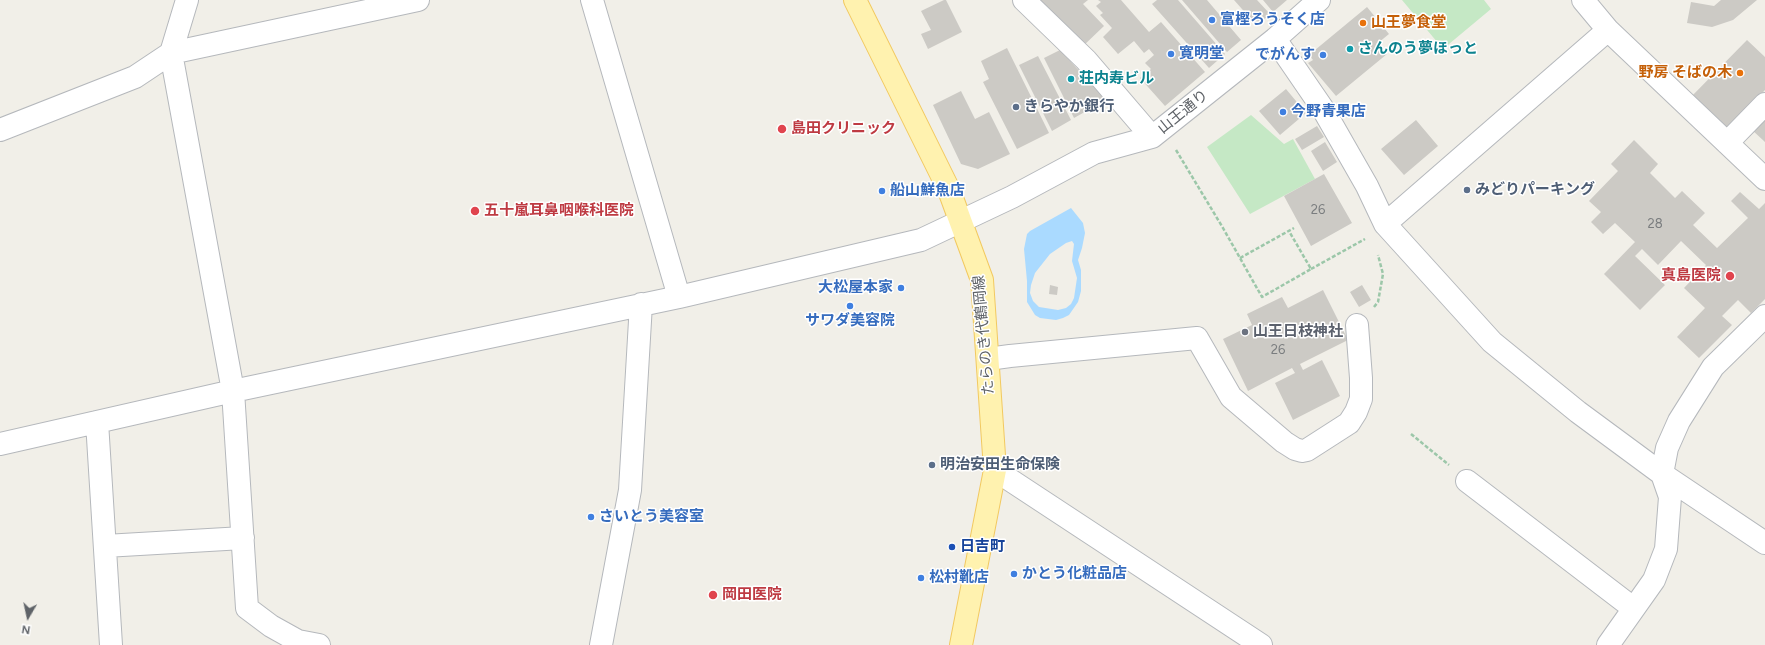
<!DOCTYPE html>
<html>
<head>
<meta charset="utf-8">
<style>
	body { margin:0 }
	#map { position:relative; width:1765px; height:645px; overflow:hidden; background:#f1efe8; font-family:Figtree,sans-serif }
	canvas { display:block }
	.north { position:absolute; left:8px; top:597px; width:40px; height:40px; -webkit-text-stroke:3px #fff; paint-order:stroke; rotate:189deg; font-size:11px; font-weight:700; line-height:16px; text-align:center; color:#5f6368 }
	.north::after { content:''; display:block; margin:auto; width:14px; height:18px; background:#5f6368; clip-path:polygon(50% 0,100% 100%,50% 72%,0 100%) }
</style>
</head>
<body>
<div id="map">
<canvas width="1765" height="645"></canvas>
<div class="north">N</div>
</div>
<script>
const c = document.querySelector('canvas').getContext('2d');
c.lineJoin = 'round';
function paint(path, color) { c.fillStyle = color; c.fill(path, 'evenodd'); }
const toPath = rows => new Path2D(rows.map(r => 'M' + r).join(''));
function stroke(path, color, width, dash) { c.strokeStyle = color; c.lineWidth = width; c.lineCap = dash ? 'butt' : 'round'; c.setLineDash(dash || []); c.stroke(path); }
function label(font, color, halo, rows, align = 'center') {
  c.font = font + ' Figtree,"Noto Sans JP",sans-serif'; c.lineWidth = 3; c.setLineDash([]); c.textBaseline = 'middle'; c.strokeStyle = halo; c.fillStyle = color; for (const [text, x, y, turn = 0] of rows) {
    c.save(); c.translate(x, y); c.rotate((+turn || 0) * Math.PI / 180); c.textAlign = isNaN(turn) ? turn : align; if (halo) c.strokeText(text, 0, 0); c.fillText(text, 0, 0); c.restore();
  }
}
paint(toPath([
	[1402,0,1484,0,1491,9,1443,49],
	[1251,115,1284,144,1293,139,1315,179,1250,214,1207,147]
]), '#c5e8c5');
paint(toPath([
	[1071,208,1083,223,1085,233,1082,248,1078,260,1081,270,1081,291,1078,302,1069,315,1063,318,1056,320,1040,318,1035,315,1027,302,1027,281,1024,249,1027,234,1030,231],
	[1072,241,1074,244,1072,261,1077,278,1074,298,1071,304,1066,308,1058,310,1039,307,1033,301,1030,293,1031,285,1035,273,1050,254,1066,243]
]), '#aadaff');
paint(toPath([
	[944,0,946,0,962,32,928,49,921,34,931,30,921,11],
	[1036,0,1088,0,1083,4,1104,26,1081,48],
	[1098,0,1121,0,1149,32,1161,22,1205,72,1165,106,1140,78,1151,69,1145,63,1154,55,1149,49,1144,53,1134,41,1118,54,1103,37,1112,28,1100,15,1103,13,1096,6,1101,2],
	[1157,0,1178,0,1225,54,1209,68,1152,4],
	[1182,0,1207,0,1241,40,1227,52],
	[1234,0,1257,0,1270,14,1257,26],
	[1263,0,1287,0,1273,12],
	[1721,0,1757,0,1733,20,1712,27,1687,23,1691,2,1714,6],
	[1367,7,1389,34,1378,43,1387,54,1336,96,1308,63,1313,60,1309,55],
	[1747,40,1765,57,1765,90,1727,129,1689,99],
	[1007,48,1049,133,1017,149,983,82,989,79,981,61],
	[1060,50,1106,100,1074,118,1044,58],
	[1038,56,1071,120,1052,131,1019,65],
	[1286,89,1306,113,1280,135,1259,111],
	[961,91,975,119,989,112,1010,154,978,169,961,164,933,105],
	[1765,114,1765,142,1751,129],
	[1416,120,1438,146,1404,175,1381,149],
	[1317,126,1324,137,1302,150,1295,139],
	[1634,140,1658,164,1650,173,1675,198,1682,191,1705,213,1693,225,1717,248,1748,218,1731,201,1740,192,1759,209,1765,203,1765,299,1751,313,1738,300,1722,316,1732,325,1699,358,1677,337,1705,308,1684,288,1706,265,1681,241,1658,265,1642,249,1635,256,1665,285,1640,310,1604,274,1635,242,1615,223,1603,234,1591,222,1601,212,1589,201,1618,171,1611,164],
	[1325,142,1337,162,1323,171,1311,151],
	[1324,174,1352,223,1311,246,1284,196],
	[1050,285,1058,287,1057,295,1049,294],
	[1362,285,1371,300,1359,307,1350,292],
	[1323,290,1348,340,1300,364,1303,370,1322,360,1340,396,1293,420,1275,383,1295,373,1292,368,1248,391,1223,339,1252,325,1247,314,1282,297,1288,308]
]), '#cccac5');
const minor = toPath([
	[187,0,171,53,233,391,247,608,271,626,298,641,319,645],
	[592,0,679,297],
	[1024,0,1086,60,1152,137],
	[1583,0,1608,30,1765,179],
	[1275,39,1323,109,1367,186,1385,224,1492,342,1578,412,1662,474,1765,543],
	[0,130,135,77,171,53,418,0],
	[1727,143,1765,104],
	[1385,224,1608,30],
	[988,359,1010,356,1197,338,1231,397,1284,442,1295,449,1302,451,1307,450,1349,423,1356,412,1361,399,1361,378,1357,325],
	[97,422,111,645],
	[0,444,233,391,679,297,921,240,1012,197,1094,153,1152,137,1275,39,1319,0],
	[995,470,1261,645],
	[1467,481,1633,608],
	[105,546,243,538],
	[601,645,630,490,641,304],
	[1608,645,1654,580,1666,549,1670,497,1662,474,1667,448,1679,421,1713,367,1765,316]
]);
const major = toPath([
	[855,0,949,190,982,280,995,470,961,645]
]);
stroke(minor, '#b5b8bc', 24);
stroke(major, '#f2c960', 24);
stroke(toPath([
	[1176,150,1223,228,1262,297,1311,269,1289,231],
	[1240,258,1294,228],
	[1311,269,1365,239],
	[1374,307,1378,302,1383,274,1378,255],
	[1411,434,1449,465]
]), '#9cc7a9', 2.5, [4, 2]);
stroke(minor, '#fff', 22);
stroke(major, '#fff2af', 22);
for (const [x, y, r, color] of [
	[1212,20,4,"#3f7fe0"],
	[1363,23,4,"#e8710a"],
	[1350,49,4,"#0f9aa8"],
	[1171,54,4,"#3f7fe0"],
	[1323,55,4,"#3f7fe0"],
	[1740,73,4,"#e8710a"],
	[1071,79,4,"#0f9aa8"],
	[1016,107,4,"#5c6f8a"],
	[1283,112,4,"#3f7fe0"],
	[782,129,5,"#e0444e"],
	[1467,190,4,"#5c6f8a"],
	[882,191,4,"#3f7fe0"],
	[475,211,5,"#e0444e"],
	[1730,276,5,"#e0444e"],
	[901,288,4,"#3f7fe0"],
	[850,306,4,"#3f7fe0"],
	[1245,332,4,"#6b7280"],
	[932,465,4,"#5c6f8a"],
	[591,517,4,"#3f7fe0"],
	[952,547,4,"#1a4fb4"],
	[1014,574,4,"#3f7fe0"],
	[921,578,4,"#3f7fe0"],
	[713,595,5,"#e0444e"]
]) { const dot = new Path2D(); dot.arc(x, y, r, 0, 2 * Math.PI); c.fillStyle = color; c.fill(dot); stroke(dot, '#fff', 1.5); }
label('13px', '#7a7d7f', null, [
	["26",1318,210],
	["28",1655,224],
	["26",1278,350]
]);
label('bold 15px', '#366cbe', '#fff', [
	["富樫ろうそく店",1220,20],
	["寛明堂",1179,54],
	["でがんす",1315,55,"right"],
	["今野青果店",1291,112],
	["船山鮮魚店",890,191],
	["大松屋本家",893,288,"right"],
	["サワダ美容院",850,321,"center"],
	["さいとう美容室",599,517],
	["かとう化粧品店",1022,574],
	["松村靴店",929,578]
], 'left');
label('bold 15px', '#c56008', '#fff', [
	["山王夢食堂",1371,23],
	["野房 そばの木",1732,73,"right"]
], 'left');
label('bold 15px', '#0d838f', '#fff', [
	["さんのう夢ほっと",1358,49],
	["荘内寿ビル",1079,79]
], 'left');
label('bold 15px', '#4e5e75', '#fff', [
	["きらやか銀行",1024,107],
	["みどりパーキング",1475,190],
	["明治安田生命保険",940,465]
], 'left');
label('15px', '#5f6368', '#fff', [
	["山王通り",1183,112,-39],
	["たらのき代鶴岡線",984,335,-95]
]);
label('bold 15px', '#be3a42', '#fff', [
	["島田クリニック",791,129],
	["五十嵐耳鼻咽喉科医院",484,211],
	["真島医院",1721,276,"right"],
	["岡田医院",722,595]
], 'left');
label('bold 15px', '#5b616d', '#fff', [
	["山王日枝神社",1253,332]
], 'left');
label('bold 15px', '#164399', '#fff', [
	["日吉町",960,547]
], 'left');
</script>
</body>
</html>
